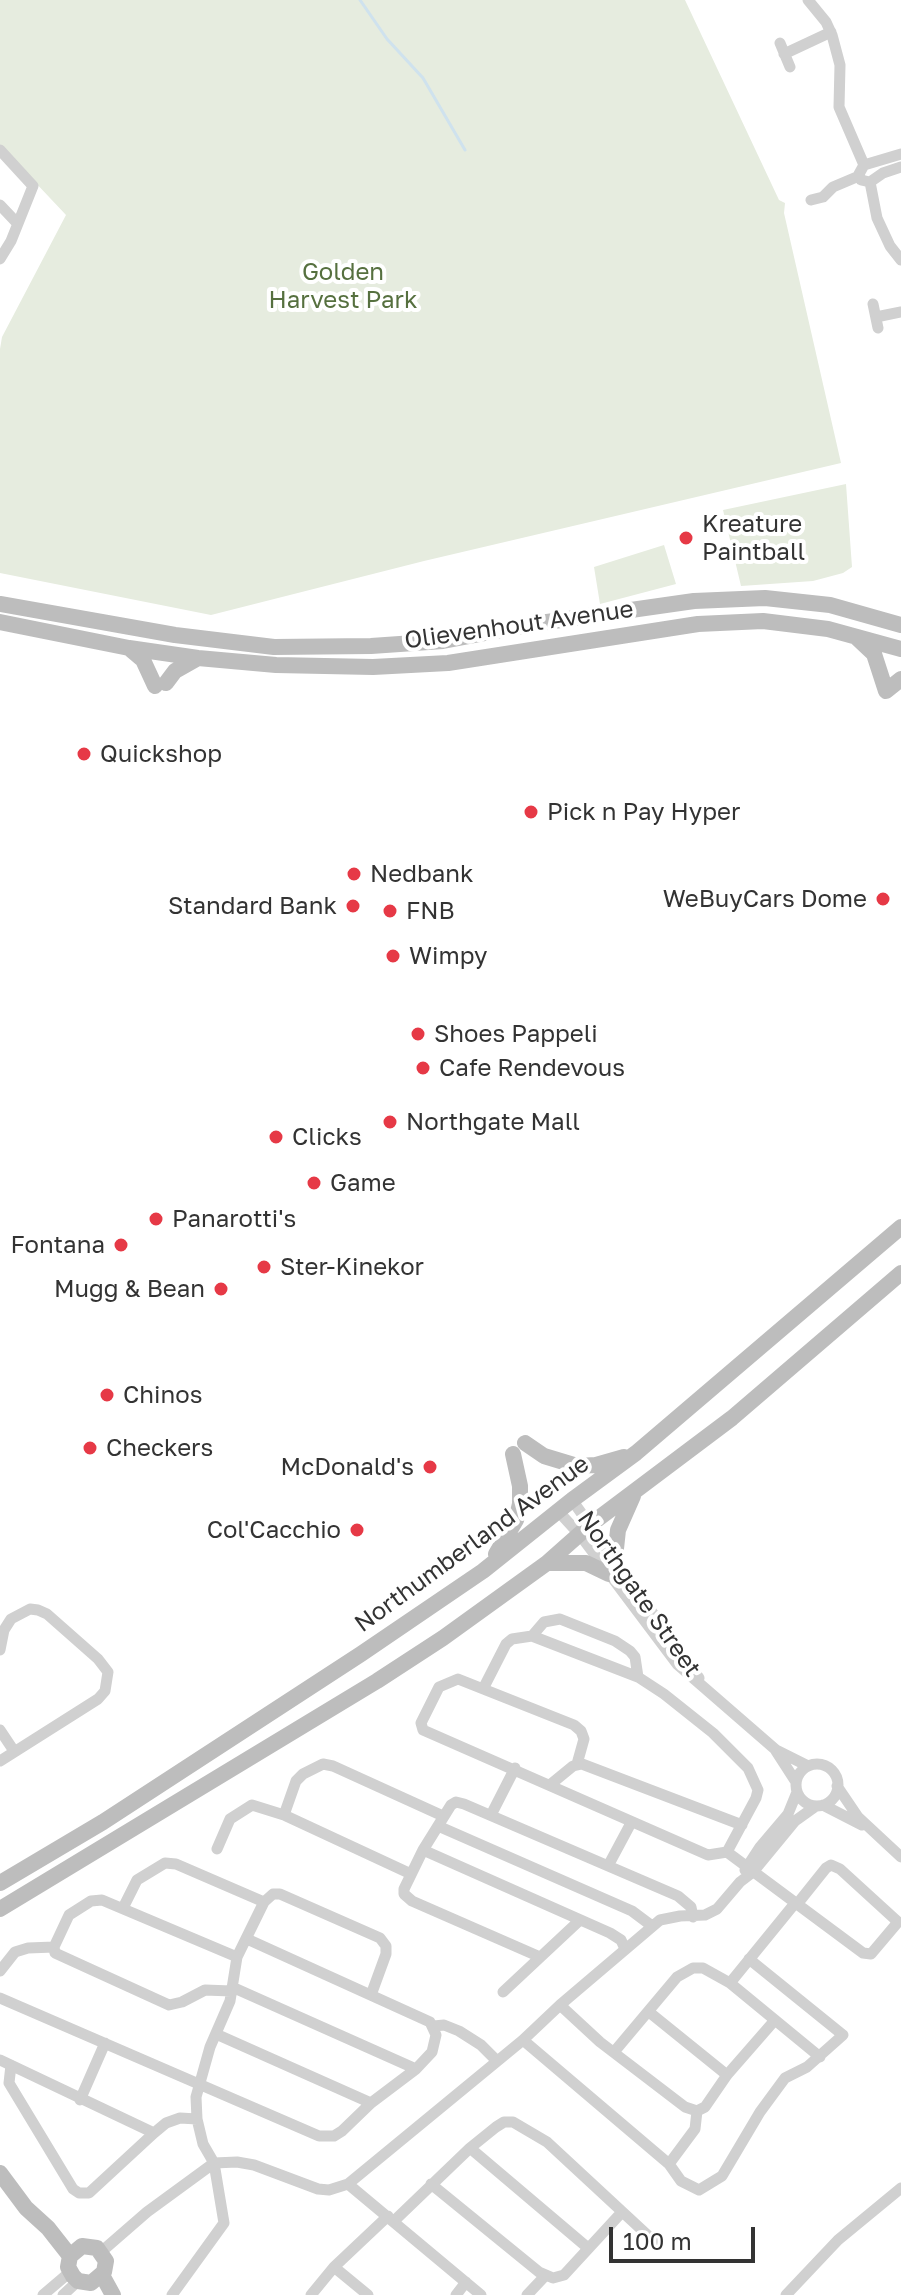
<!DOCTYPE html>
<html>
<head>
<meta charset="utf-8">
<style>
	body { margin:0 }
	#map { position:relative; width:901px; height:2295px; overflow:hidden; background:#fff; font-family:"Golos Text",sans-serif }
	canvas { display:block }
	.scale { position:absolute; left:609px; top:2227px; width:146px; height:36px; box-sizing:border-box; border:4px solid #333; border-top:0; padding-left:10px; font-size:24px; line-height:28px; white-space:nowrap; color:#333; -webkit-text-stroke:6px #fff; paint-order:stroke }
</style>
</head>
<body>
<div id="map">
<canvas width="901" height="2295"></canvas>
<div class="scale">100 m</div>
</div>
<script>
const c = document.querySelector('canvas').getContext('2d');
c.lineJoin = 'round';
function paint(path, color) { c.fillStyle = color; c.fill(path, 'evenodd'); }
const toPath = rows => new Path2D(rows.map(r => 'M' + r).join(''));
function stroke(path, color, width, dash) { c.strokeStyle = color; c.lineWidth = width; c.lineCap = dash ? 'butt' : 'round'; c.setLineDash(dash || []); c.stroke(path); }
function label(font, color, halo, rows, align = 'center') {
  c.font = font + ' "Golos Text",sans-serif'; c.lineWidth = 8; c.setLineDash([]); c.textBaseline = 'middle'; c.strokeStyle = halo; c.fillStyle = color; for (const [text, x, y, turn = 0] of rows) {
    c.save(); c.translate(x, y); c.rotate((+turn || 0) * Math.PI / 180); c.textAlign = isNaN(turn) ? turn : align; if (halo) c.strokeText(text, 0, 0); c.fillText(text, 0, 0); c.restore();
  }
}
paint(toPath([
	[0,0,685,0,779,200,785,203,784,213,841,463,424,561,211,615,0,573,0,349,2,337,66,215,0,145],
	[846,484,852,567,843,573,813,581,741,586,723,510],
	[664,545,676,584,600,604,594,567]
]), '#e6ecdf');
stroke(toPath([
	[360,0,387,39,423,78,465,150]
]), '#cfe2ee', 3);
stroke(toPath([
	[808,0,826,22,832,35,840,65,839,107,864,165],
	[780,43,790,67],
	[784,54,831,32],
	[0,150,33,186,11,241,0,259],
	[901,154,864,165,859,174,861,180,870,182,883,173,901,167],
	[870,182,877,218,890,246,901,260],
	[811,200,823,197,833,187,859,176],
	[0,205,17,223],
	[873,304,878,328],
	[876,317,901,312],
	[572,1500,699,1678],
	[558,1511,580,1535,677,1664,776,1750,808,1766],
	[532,1636,544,1622,560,1619,615,1641,630,1651,635,1657,638,1677],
	[0,1650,4,1630,11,1619,30,1609,38,1610,47,1614,98,1659,108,1672,105,1691,98,1699,0,1761],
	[484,1687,506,1644,512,1639,532,1636,638,1677,664,1694,713,1733,748,1768,758,1790,756,1798,727,1852,708,1855,423,1730,421,1723,439,1687,458,1679,574,1725,581,1731,584,1739,577,1764],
	[0,1730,14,1751],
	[776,1751,796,1782],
	'796 1785a21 21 0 1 1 42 0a21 21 0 1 1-42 0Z',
	[551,1784,573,1766,582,1764,742,1825],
	[837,1786,858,1817,901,1857],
	[823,1805,862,1825],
	[284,1815,296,1781,303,1774,323,1764,333,1766,443,1816],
	[491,1815,515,1768],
	[438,1826,632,1911,652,1926],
	[217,1849,230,1819,252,1805,284,1815,411,1874],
	[423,1850,610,1933,621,1940,625,1949],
	[727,1852,863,1953,871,1954,898,1922,840,1869,831,1865,826,1868,798,1903],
	[608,1866,631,1823],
	[745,1870,760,1847,788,1814,797,1792],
	[123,1908,137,1880,165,1863,176,1864,264,1902],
	[540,1957,412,1901,404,1894,404,1889,423,1850,451,1805,456,1802,464,1804,678,1896,691,1907,693,1917],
	[0,1971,15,1952,28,1948,54,1947],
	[730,1983,796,1902],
	[232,1987,416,2069],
	[231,1991,205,1990,182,2002,169,2005,55,1953,54,1947,69,1915,91,1901,102,1900,237,1957],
	[503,1992,580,1920],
	[0,1998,319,2136,334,2136,342,2131,371,2103,416,2069,432,2052,436,2035,430,2022,247,1939],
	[560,2005,600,2042,685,2107,697,2111,705,2107,727,2075,775,2020],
	[649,2012,727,2075],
	[434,2026,444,2025,459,2031,481,2045,497,2061],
	[216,2034,371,2103],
	[523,2040,669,2164],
	[614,2052,677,1977,693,1968,703,1968,730,1983,820,2057],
	[0,2060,154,2133,166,2123,180,2118,197,2119],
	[11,2065,9,2083,73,2189,79,2193,89,2193,154,2133],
	[80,2100,105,2043],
	[697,2111,695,2129,669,2164,681,2181,699,2190,722,2176,760,2112,785,2078,807,2067,843,2035,749,1959],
	[470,2148,588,2248],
	[348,2184,481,2295],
	[431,2184,539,2272,553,2278,564,2275,622,2212],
	[394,2221,470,2148,496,2127,504,2122,513,2122,547,2142,656,2243],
	[101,2252,147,2212,214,2163,237,2162,254,2165,318,2189,329,2190,348,2184,523,2040,560,2005,660,1920,680,1916,705,1915,717,1909,740,1882,753,1872,795,1821,816,1806],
	[334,2267,368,2295],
	[43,2295,70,2272],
	[63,2295,78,2281],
	[172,2295,224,2223,214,2163,203,2144,197,2119,196,2097,210,2047,230,2001,237,1957,264,1902,273,1894,280,1894,380,1938,386,1946,386,1954,371,1995],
	[311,2295,334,2267,388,2216],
	[456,2295,466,2282],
	[527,2295,545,2276],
	[786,2295,838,2240,901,2188]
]), '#d0d0d0', 11);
stroke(toPath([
	[0,604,175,635,274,647,371,646,443,641,533,624,694,601,765,598,830,605,901,625],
	[0,622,129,648,198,658,276,665,373,667,448,663,698,624,763,621,828,629,901,649],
	[857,638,874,654,886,691,901,679],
	[130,649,143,660,155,686],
	[166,683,175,671,198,658],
	[525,1443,544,1456,577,1466,596,1465,624,1457],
	[496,1554,516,1520,520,1504,520,1486,513,1454],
	[615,1558,618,1530,633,1496],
	[547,1563,586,1563,609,1574],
	[0,1883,103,1822,361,1654,483,1571,572,1500,636,1453,901,1227],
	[0,1909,377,1681,443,1638,547,1563,591,1524,732,1418,901,1273],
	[0,2173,26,2208,48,2228,70,2256,68,2267,73,2276,78,2281,91,2283,104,2272,106,2261,97,2248,82,2246,70,2256],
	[102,2275,113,2295]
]), '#bdbdbd', 16);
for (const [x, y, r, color] of [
	[686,538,8,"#e63946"],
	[84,754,8,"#e63946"],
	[531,812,8,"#e63946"],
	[354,874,8,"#e63946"],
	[883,899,8,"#e63946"],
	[353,906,8,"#e63946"],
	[390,911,8,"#e63946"],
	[393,956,8,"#e63946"],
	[418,1034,8,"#e63946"],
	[423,1068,8,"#e63946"],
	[390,1122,8,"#e63946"],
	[276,1137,8,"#e63946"],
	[314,1183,8,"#e63946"],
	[156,1219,8,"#e63946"],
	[121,1245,8,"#e63946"],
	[264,1267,8,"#e63946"],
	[221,1289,8,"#e63946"],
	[107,1395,8,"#e63946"],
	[90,1448,8,"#e63946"],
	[430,1467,8,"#e63946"],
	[357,1530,8,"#e63946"]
]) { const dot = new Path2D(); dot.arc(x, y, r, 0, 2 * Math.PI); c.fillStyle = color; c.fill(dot); stroke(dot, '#fff', 3); }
label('24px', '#56703f', '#fff', [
	["Golden",343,272],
	["Harvest Park",343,300]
]);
label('24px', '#333', '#fff', [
	["Kreature",702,524],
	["Paintball",702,552],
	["Quickshop",100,754],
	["Pick n Pay Hyper",547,812],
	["Nedbank",370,874],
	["WeBuyCars Dome",867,899,"right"],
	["Standard Bank",337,906,"right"],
	["FNB",406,911],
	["Wimpy",409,956],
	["Shoes Pappeli",434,1034],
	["Cafe Rendevous",439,1068],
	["Northgate Mall",406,1122],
	["Clicks",292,1137],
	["Game",330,1183],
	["Panarotti's",172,1219],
	["Fontana",105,1245,"right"],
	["Ster-Kinekor",280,1267],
	["Mugg & Bean",205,1289,"right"],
	["Chinos",123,1395],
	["Checkers",106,1448],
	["McDonald's",414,1467,"right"],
	["Col'Cacchio",341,1530,"right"]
], 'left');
label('24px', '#333', '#fff', [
	["Olievenhout Avenue",519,625,-8],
	["Northumberland Avenue",472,1544,-36],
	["Northgate Street",639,1594,55]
]);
</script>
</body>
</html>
